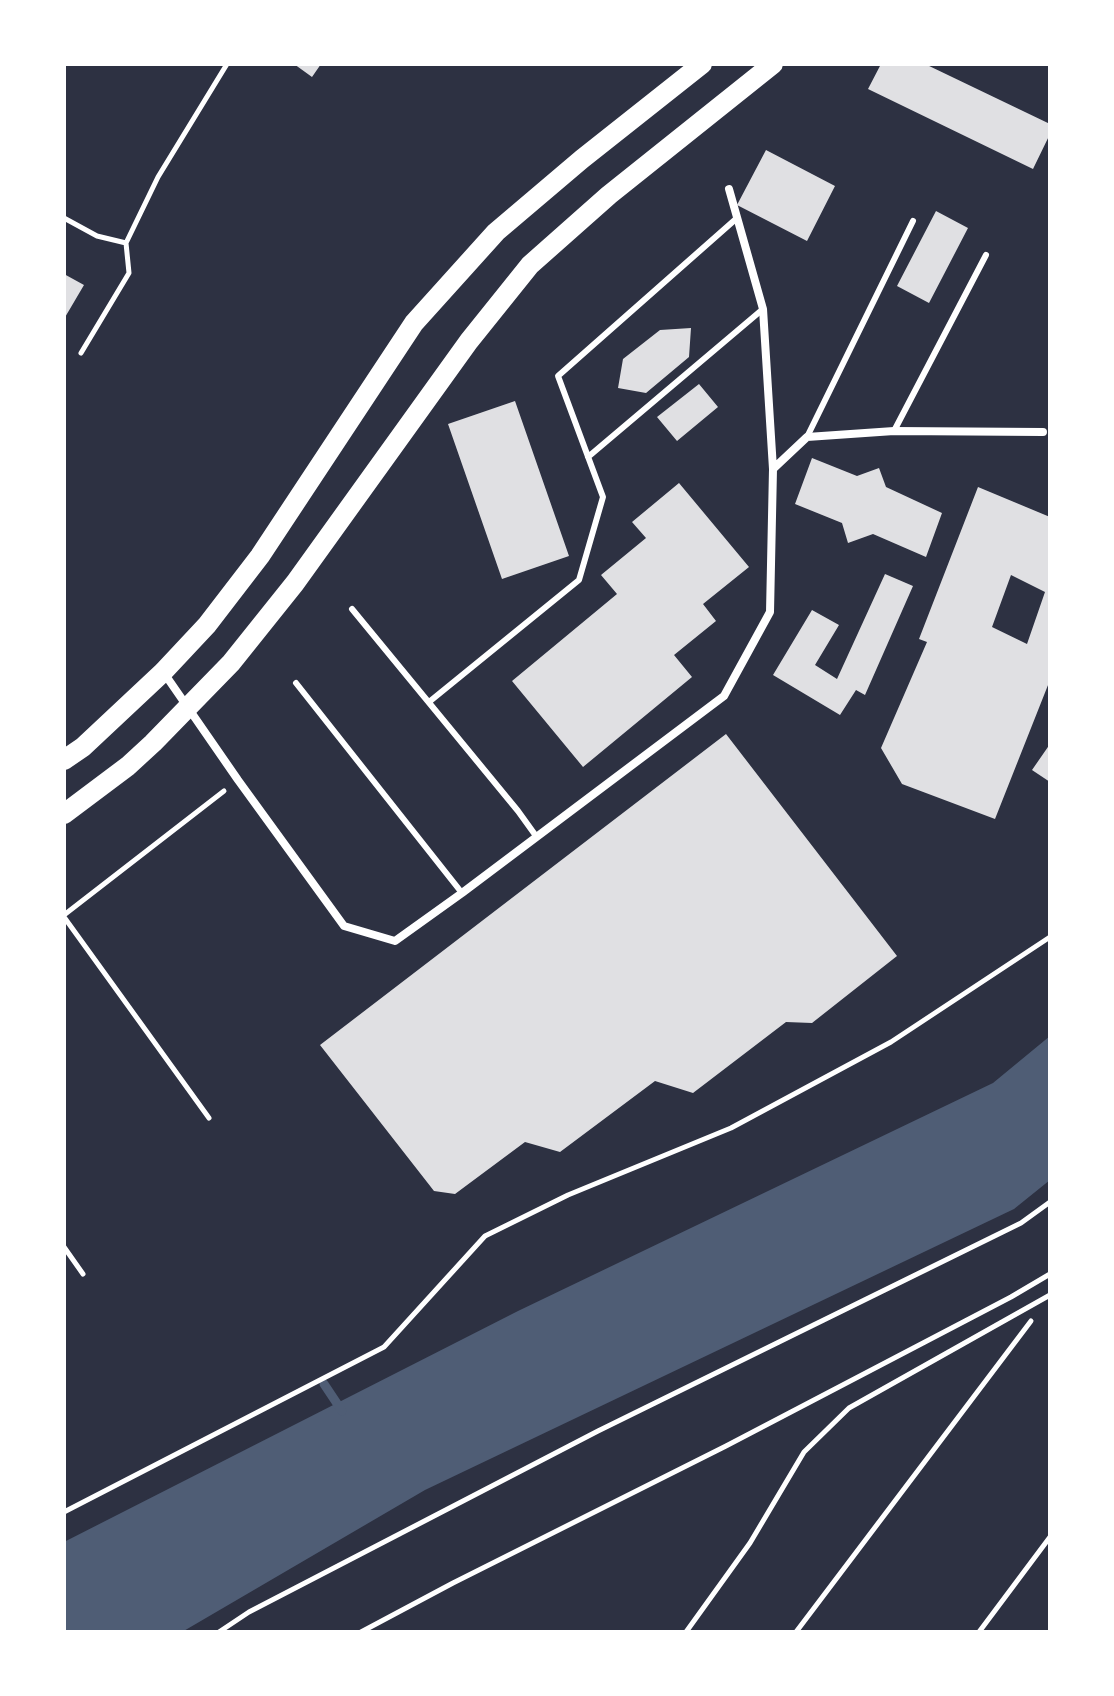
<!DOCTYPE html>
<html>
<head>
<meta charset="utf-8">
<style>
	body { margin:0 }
	#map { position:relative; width:1114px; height:1696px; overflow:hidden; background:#2d3142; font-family:"PT Serif",serif }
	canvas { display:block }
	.frame { position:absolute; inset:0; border:66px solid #fff; pointer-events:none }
</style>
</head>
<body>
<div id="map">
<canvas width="1114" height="1696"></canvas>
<div class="frame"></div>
</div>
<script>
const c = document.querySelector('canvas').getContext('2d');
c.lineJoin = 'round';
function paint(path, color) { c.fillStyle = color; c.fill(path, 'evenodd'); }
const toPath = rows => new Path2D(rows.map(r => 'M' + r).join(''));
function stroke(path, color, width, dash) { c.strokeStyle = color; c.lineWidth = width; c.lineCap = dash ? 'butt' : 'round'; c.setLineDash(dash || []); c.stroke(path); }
paint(toPath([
	[1050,1036,1050,1180,1014,1209,425,1490,182,1632,64,1632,64,1542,518,1311,993,1083]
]), '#4f5d75');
stroke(toPath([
	[324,1384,342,1411]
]), '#4f5d75', 9);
paint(toPath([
	[294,64,321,64,312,77],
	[881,64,925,64,1050,124,1050,134,1033,169,868,89],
	[766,150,835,186,807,241,737,205],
	[936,211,968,228,929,303,897,286],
	[64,274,84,285,64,319],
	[691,328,689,357,646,393,618,388,623,359,660,330],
	[699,384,718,407,677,441,657,417],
	[515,401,569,556,502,579,448,424],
	[812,458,857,476,879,468,886,487,942,513,926,557,873,534,848,543,842,523,795,504],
	[679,483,749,567,703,604,716,621,674,655,692,677,583,767,512,681,617,594,601,575,646,538,632,522],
	[978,487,1050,517,1050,680,995,819,902,784,881,748,927,642,919,639],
	[1011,575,1045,592,1027,644,992,627],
	[885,574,913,586,865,695,856,690,840,715,773,675,812,610,839,625,815,665,837,679],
	[726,734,897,956,812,1023,786,1022,693,1093,655,1081,560,1152,525,1142,455,1194,434,1191,320,1045],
	[1050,744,1050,782,1032,770]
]), '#e0e0e3');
stroke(toPath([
	[64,218,97,236,126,243],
	[81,353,129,273,126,243,158,177,227,64],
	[64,915,224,791],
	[64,917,209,1118],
	[64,1247,83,1274],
	[64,1512,384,1347,485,1236,568,1195,731,1128,891,1042,1050,937],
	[219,1632,249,1612,598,1431,1021,1223,1050,1202],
	[361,1632,453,1583,726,1446,1011,1297,1050,1274],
	[686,1632,750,1543,804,1452,849,1408,1050,1295],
	[796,1632,1031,1321],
	[979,1632,1050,1537]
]), '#fff', 5);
stroke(toPath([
	[894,431,986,255],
	[807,437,913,221],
	[588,457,763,309],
	[352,609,518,811,536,836],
	[296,683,462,893],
	[429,702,579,580,603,497,558,376,737,218]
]), '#fff', 6);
stroke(toPath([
	[729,189,763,309,773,469],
	[164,673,238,780,344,926,395,941,462,893,724,696,770,612,773,469,807,437,894,431,1043,432]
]), '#fff', 8);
stroke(toPath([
	[64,760,83,747,163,672,207,625,260,556,414,323,496,232,582,159,702,64],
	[64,814,128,766,153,743,231,663,295,583,469,341,530,265,609,195,773,64]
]), '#fff', 20);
</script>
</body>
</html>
